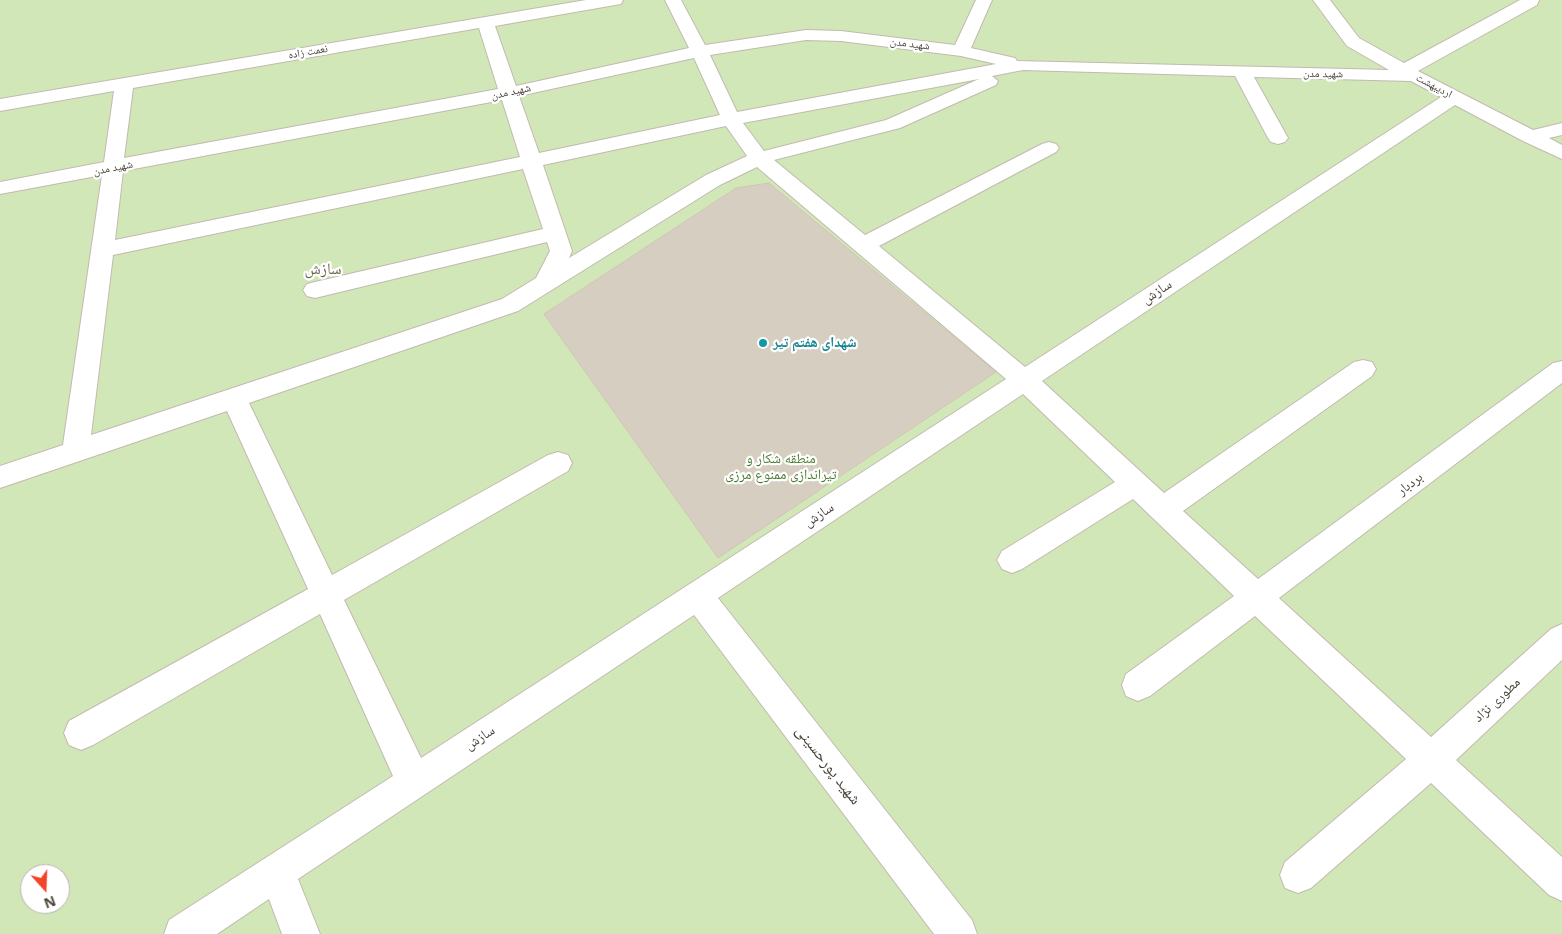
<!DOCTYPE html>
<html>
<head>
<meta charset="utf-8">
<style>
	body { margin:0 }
	#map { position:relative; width:1562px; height:934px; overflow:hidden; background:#f5f3ec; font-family:"Noto Sans",sans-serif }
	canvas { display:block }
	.north { position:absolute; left:20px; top:864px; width:50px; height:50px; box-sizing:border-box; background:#fff; border:1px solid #b7b4b0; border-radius:50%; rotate:160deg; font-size:14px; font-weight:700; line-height:20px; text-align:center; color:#4a443a }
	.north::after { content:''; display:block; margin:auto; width:18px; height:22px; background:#f14528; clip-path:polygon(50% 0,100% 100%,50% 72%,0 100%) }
</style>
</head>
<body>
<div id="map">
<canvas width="1562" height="934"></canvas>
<div class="north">N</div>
</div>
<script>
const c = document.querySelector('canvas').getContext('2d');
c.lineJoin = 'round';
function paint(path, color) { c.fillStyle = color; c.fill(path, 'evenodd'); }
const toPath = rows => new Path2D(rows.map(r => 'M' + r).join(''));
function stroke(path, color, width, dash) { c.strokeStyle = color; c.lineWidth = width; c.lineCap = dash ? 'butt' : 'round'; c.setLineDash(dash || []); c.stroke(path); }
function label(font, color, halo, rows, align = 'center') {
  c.font = font + ' "Noto Sans","Noto Naskh Arabic",sans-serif'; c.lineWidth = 4.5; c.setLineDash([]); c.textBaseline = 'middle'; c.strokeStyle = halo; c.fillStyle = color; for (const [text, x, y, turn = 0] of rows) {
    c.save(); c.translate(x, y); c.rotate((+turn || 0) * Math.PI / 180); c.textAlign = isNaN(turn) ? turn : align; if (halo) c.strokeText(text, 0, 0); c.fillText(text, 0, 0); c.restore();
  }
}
paint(toPath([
	[0,0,1562,0,1562,934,0,934],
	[30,874,60,874,60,904,30,904]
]), '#d2e7b8');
const building = toPath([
	[769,183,996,372,718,558,544,314,736,188,769,183]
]);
paint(building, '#d7cec2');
stroke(building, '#d1c6b5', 1);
const minor = toPath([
	[586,0,623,0,621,4,615,5,495,26,516,86,689,48,665,0,681,0,705,45,806,30,841,31,955,45,976,0,992,0,971,48,1015,58,1017,61,1389,70,1347,46,1313,0,1330,0,1359,38,1404,63,1520,0,1539,0,1537,5,1418,71,1533,130,1562,123,1562,135,1549,138,1562,145,1562,159,1523,141,1455,105,1042,381,1164,493,1354,362,1363,360,1372,362,1376,369,1372,376,1183,511,1258,579,1553,363,1562,361,1562,383,1279,598,1431,737,1551,629,1562,624,1562,660,1456,760,1562,857,1562,901,1549,895,1431,783,1311,888,1298,893,1285,888,1280,875,1285,862,1406,759,1255,616,1150,696,1138,701,1126,696,1122,685,1126,674,1234,596,1133,499,1022,569,1012,573,1002,569,997,560,1002,551,1115,482,1023,394,718,598,972,920,977,934,934,934,694,615,298,879,320,934,282,934,269,899,217,934,164,934,169,920,393,776,320,614,93,745,81,750,69,745,64,733,69,721,308,589,227,411,0,488,0,466,63,445,102,175,0,194,0,182,104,162,114,91,0,111,0,99,586,0],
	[479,28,498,89,124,158,133,88,479,28],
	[806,40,841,41,961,56,996,64,737,112,710,55,806,40],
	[694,58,720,115,539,153,519,96,694,58],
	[1023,70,1235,76,1268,138,1271,142,1278,144,1285,142,1288,138,1254,77,1411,81,1441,97,1025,367,879,246,1056,152,1059,148,1056,144,1049,142,1042,144,865,235,774,160,900,128,996,85,998,81,992,76,1023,70],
	[979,79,886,120,764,151,743,123,979,79],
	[502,100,520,157,115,240,123,171,502,100],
	[726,126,747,156,706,175,569,258,572,251,543,165,726,126],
	[757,167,1006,379,421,758,344,600,568,471,572,463,568,455,558,452,548,455,332,575,249,403,518,311,720,185,757,167],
	[523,169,543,229,315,282,307,284,303,290,307,296,315,298,547,242,550,251,536,278,502,299,91,435,113,255,523,169]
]);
stroke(minor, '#c1baaf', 2);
paint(minor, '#fff');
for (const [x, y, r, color] of [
	[763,343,5,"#0f9aa8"]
]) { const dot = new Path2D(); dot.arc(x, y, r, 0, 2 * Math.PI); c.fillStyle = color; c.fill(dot); stroke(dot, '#fff', 2); }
label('11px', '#4a443a', '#fff', [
	["شهید مدن",910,44,7],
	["نعمت زاده",308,52,-10],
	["شهید مدن",1323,74,1],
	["اردیبهشت",1434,86,28],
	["شهید مدن",511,92,-12],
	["شهید مدن",113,168,-11]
]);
label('14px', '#4a443a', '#fff', [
	["سازش",1157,292,-33],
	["بردبار",1410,484,-37],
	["سازش",819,515,-33],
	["مطوری نژاد",1497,700,-43],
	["سازش",480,738,-33]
]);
label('bold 14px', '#0d838f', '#fff', [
	["شهدای هفتم تیر",773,343]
], 'left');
label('14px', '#4b7a2e', '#fff', [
	["منطقه شکار و",781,459],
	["تیراندازی ممنوع مرزی",781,475]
]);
label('16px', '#6c6151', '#fff', [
	["سازش",323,269]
]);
label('16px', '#4a443a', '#fff', [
	["شهید پورحسینی",828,765,52]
]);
</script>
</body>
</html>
